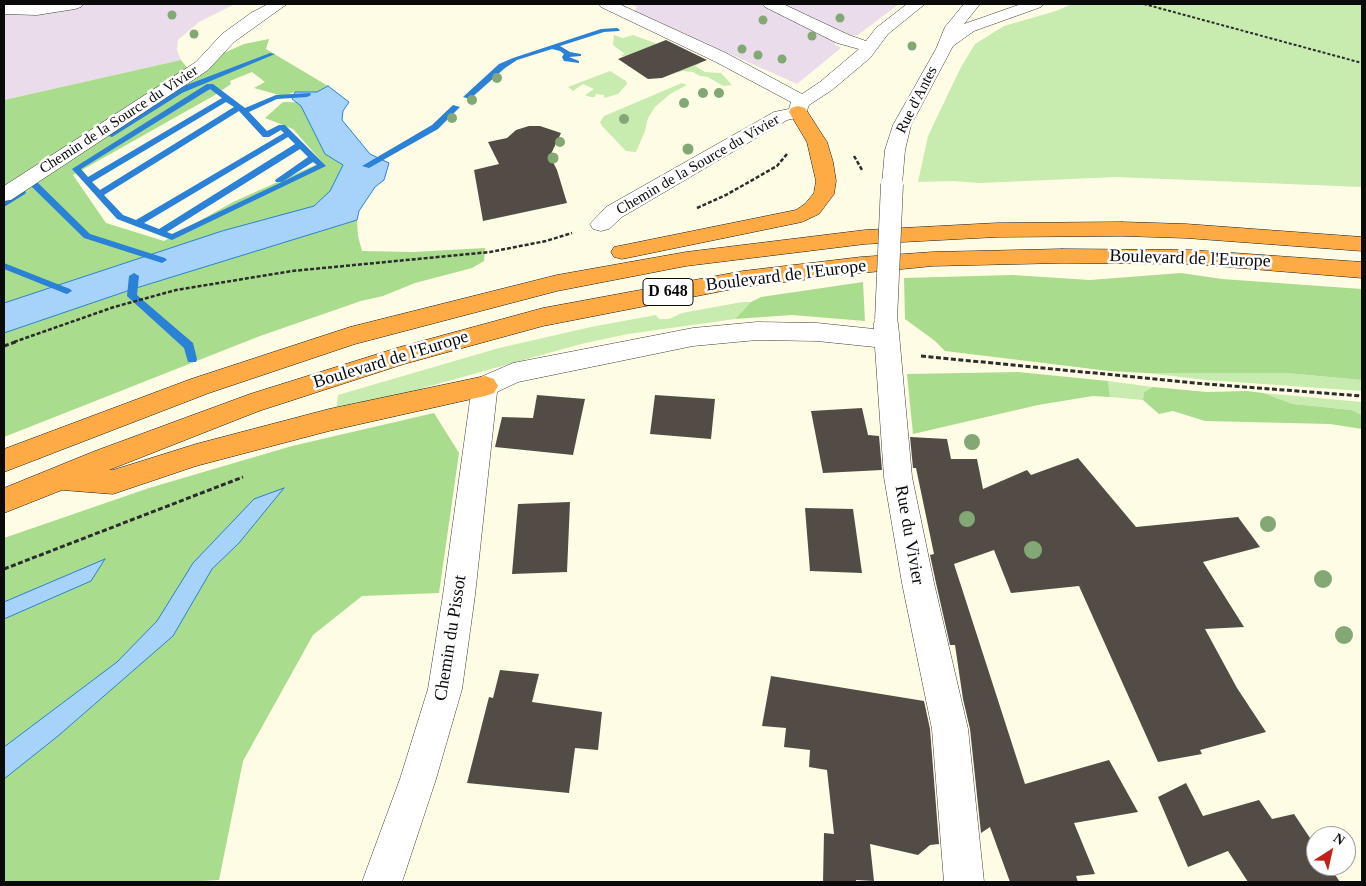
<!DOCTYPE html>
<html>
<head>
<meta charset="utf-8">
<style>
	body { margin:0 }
	#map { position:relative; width:1366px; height:886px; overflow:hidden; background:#fffce6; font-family:Georgia,serif }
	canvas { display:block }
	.frame { position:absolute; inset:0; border:5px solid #0a0a0a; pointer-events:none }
	.north { position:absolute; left:1306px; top:826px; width:50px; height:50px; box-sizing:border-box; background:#fff; border:1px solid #9d9d9d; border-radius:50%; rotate:35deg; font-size:14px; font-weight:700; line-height:20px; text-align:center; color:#0a0a0a }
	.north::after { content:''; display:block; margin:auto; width:18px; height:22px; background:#c0221b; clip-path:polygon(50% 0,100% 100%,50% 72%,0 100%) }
</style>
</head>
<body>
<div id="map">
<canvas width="1366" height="886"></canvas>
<div class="frame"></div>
<div class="north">N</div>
</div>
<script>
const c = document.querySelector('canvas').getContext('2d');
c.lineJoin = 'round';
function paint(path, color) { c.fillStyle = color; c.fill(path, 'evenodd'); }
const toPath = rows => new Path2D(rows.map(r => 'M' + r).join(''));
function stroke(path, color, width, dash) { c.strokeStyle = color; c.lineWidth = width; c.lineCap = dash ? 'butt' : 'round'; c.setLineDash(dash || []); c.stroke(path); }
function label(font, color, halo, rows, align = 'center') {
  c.font = font + ' Georgia,serif'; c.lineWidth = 5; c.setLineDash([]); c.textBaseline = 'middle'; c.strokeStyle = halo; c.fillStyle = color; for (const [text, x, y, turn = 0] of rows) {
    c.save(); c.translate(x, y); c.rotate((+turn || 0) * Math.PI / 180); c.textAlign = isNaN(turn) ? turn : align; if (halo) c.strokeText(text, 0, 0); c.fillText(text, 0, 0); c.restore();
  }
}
paint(toPath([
	[4,4,235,4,199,22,178,40,177,50,181,60,4,100],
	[630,4,899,4,858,35,851,35,834,44,841,48,797,84,634,11,637,7]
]), '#eadcea');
paint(toPath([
	[1072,4,1362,4,1362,187,1116,177,980,183,953,181,918,182,928,136,961,67,975,44,1004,26,1056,11],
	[614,35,623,38,633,35,666,47,701,63,695,66,705,72,721,73,732,85,723,86,708,77,700,76,693,72,683,71,671,74,627,59,621,55,625,54,613,45],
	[610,71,626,81,627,84,618,94,604,98,604,95,596,94,595,97,590,97,585,95,594,89,583,84,573,91,568,87],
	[682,83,687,85,670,94,655,107,648,118,645,131,636,152,626,151,602,126,600,122,604,116],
	[742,302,751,302,735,319,628,334,581,344,423,388,424,392,336,411,338,395,499,348,591,327,656,315,659,319,669,319,682,313],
	[1146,373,1286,373,1362,380,1362,391,1206,380],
	[1108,381,1153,387,1144,392,1143,400,1110,397],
	[1263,393,1362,402,1362,415,1352,410,1293,404]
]), '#c8ebaf');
paint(toPath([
	[269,39,266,49,328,86,317,92,295,92,283,96,254,88,265,82,252,72,230,81,231,84,215,95,73,175,106,223,164,241,233,202,322,162,293,129,265,118,283,102,325,103,347,145,340,211,357,220,358,236,362,251,413,252,485,248,484,261,472,268,415,283,383,296,361,301,260,336,4,437,4,100,181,60,188,69,244,44],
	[1181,273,1222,279,1362,289,1362,380,1286,373,1146,373,1109,371,945,351,935,341,905,319,904,278,1012,275,1090,280],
	[863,282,865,321,792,315,735,319,751,302,761,297],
	[1018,372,1108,381,1110,397,1093,396,1038,405,913,434,907,374],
	[1153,387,1207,392,1247,391,1263,393,1293,404,1352,410,1362,415,1362,429,1330,424,1205,421,1173,411,1159,414,1143,400,1144,392],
	[434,413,459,453,439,593,362,596,313,635,243,761,219,880,185,882,4,882,4,538,149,488,292,446]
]), '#a9dc8d');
const water = toPath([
	[328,86,349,102,343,111,342,120,370,154,389,163,384,180,375,187,359,211,357,220,133,289,4,333,4,303,222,231,314,206,330,191,343,165,325,154,301,106,292,99,295,92,317,92,328,86],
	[284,488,239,543,212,569,173,636,58,736,4,779,4,747,117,662,157,621,193,563,254,499,284,488],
	[105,559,91,581,4,619,4,602,105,559]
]);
paint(water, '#a7d3fa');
stroke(water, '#2a81d5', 1);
paint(toPath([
	[617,28,620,30,619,31,604,32,560,46,570,52,581,54,581,56,569,57,579,61,579,63,564,61,562,57,564,54,560,51,552,49,517,60,505,68,470,99,463,97,499,64,513,58,601,29,617,28],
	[270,53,275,54,182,93,112,137,105,135,176,89,270,53],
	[207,84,213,84,245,108,276,95,310,93,311,95,307,97,277,99,249,112,267,131,279,125,285,125,326,166,172,240,117,219,72,169,207,84],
	[210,89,222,98,88,177,81,169,210,89],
	[226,102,234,107,100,190,92,182,226,102],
	[239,111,263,137,269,137,281,130,284,133,136,220,123,215,104,195,239,111],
	[288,137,295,144,159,229,144,223,288,137],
	[300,149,308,157,275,180,276,182,282,182,172,234,167,232,300,149],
	[313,162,317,165,282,182,313,162],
	[453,105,460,107,438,129,369,168,362,166,432,125,453,105],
	[34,181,37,182,90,234,165,258,167,260,162,263,84,238,31,186,30,184,34,181],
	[22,189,26,192,25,194,4,207,4,200,22,189],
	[4,263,70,289,72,291,67,294,64,293,4,269,4,263],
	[134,273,139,276,137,295,193,343,197,359,196,362,188,362,184,348,129,298,127,296,129,276,134,273]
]), '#2a81d5');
paint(toPath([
	[666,40,707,60,662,78,648,79,618,59],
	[529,126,540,126,561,133,550,156,557,170,567,203,483,221,474,170,499,164,488,142,507,138,516,130],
	[537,395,585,399,573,455,495,447,502,417,533,418],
	[655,395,715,399,711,439,650,434],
	[862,408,868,435,879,436,882,470,823,473,811,411],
	[910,437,947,439,951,459,977,459,983,489,1027,470,1031,475,1078,458,1136,527,1238,517,1260,547,1203,562,1244,627,1205,629,1237,688,1266,732,1200,750,1202,754,1158,762,1079,586,1011,593,994,550,954,564,1025,784,1109,760,1138,812,1074,823,1095,874,1076,876,1078,882,1010,882,990,827,981,833,970,729,963,699,955,645,950,645,936,583,930,555,934,554,916,468,913,468],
	[570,502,567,572,512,574,518,504],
	[805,508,853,509,862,573,810,571],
	[500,670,539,674,532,702,602,712,598,750,575,748,569,793,467,783,489,697,493,698],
	[771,676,924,701,930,729,939,844,930,845,918,855,870,844,874,881,856,880,856,882,823,882,824,833,834,834,827,770,809,767,810,750,784,747,786,728,762,726],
	[1186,783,1203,816,1259,800,1272,819,1294,814,1316,847,1316,866,1329,866,1340,882,1248,882,1228,851,1188,867,1158,797]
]), '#534c46');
const minor = toPath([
	[4,4,37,5,83,4,81,7,75,9,37,15,4,14,4,4],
	[268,4,287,4,234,42,208,70,11,200,4,201,4,186,196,62,222,34,251,13,268,4],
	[599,4,619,4,726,53,802,94,820,82,859,49,837,43,765,7,763,4,783,4,849,35,866,41,876,28,907,4,925,4,888,34,870,58,832,90,809,105,805,116,787,120,622,217,609,229,601,231,593,229,590,224,606,207,774,112,789,109,791,102,714,61,601,7,599,4],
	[964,4,980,4,964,24,1021,4,1043,4,1041,7,974,31,953,46,911,125,905,150,902,184,899,188,892,190,885,188,882,184,885,150,893,125,936,49,945,27,964,4],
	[886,314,895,317,898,323,912,477,934,583,968,729,984,882,944,882,932,729,902,583,884,477,875,347,817,341,757,340,693,346,518,382,497,392,475,595,462,689,436,779,402,882,362,882,400,779,428,689,443,595,472,386,476,379,513,363,693,328,757,322,817,323,874,329,874,323,877,317,886,314]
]);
const highway = toPath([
	[798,106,805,108,827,142,833,162,836,181,834,194,819,214,802,222,622,259,614,257,611,252,614,247,796,210,805,204,814,193,816,181,807,142,789,112,791,108,798,106],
	[1122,222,1186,224,1362,237,1362,251,1186,238,1122,236,997,237,865,244,686,266,557,291,355,344,209,393,4,472,4,449,191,379,350,327,557,275,686,252,865,230,997,223,1122,222],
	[1062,249,1191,250,1362,262,1362,278,1191,264,1062,263,933,266,861,273,743,287,543,326,404,364,259,411,109,470,113,470,196,444,329,409,485,376,494,379,498,386,494,393,485,396,329,431,196,466,113,494,62,490,4,513,4,488,95,451,250,394,400,347,543,308,743,271,861,257,933,252,1062,249]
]);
stroke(minor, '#3d3d3d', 1);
stroke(highway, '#1b1b1b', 1);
stroke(toPath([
	[1144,4,1362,63]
]), '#2c2c2c', 2, [3, 2]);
stroke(toPath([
	[854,156,862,170],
	[697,208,726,195,777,166,787,154],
	[14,342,114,307,176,290,292,271,490,252,546,241,572,233]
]), '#2c2c2c', 2.5, [4, 2]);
stroke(toPath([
	[4,346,18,341],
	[921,356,1206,384,1362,396],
	[4,569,243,477]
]), '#2c2c2c', 3, [5, 2.5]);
paint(minor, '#fff');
paint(highway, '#feab45');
const minorBridge = toPath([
	[886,320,892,184]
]);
stroke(minorBridge, '#3d3d3d', 23, []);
stroke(minorBridge, '#fff', 22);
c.fillStyle = '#84a875';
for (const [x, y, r] of [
	[172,15,4.5],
	[840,18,4.5],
	[763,20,4.5],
	[194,34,4.5],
	[812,36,4.5],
	[912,46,4.5],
	[742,49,4.5],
	[758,55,4.5],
	[782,59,4.5],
	[497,78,5],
	[703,93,5],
	[719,93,5],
	[472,100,5],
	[684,103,5],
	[452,118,5],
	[624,119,5],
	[560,142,5],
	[688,149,5.5],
	[553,158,5.5],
	[972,442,8],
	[967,519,8],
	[1268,524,8],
	[1033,550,9],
	[1323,579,9],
	[1344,635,9]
]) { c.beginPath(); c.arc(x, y, r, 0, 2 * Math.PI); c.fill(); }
label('15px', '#0a0a0a', '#fff', [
	["Rue d'Antes",917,100,-63],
	["Chemin de la Source du Vivier",119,120,-33],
	["Chemin de la Source du Vivier",698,165,-30]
]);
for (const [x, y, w] of [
	[668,292,50]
]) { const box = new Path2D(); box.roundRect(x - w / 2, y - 13.5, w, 27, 4); c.fillStyle = '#fff'; c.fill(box); stroke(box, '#0a0a0a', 1); }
label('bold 16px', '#0a0a0a', null, [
	["D 648",668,292]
]);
label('18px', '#0a0a0a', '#fff', [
	["Boulevard de l'Europe",1190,259,2],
	["Boulevard de l'Europe",786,276,-7],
	["Boulevard de l'Europe",391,360,-17],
	["Rue du Vivier",909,535,80],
	["Chemin du Pissot",451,638,-81]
]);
</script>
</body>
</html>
